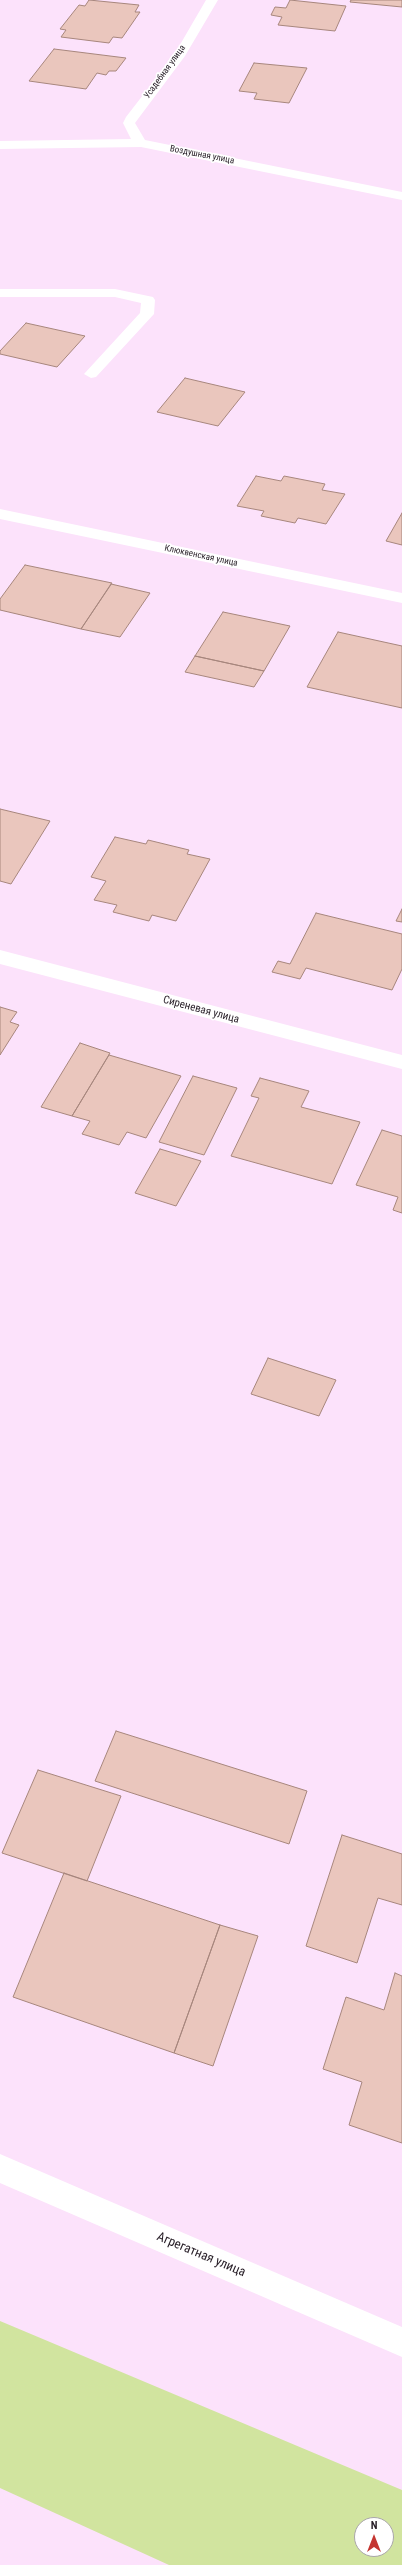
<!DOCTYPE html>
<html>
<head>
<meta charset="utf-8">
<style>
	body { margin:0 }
	#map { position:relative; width:402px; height:2565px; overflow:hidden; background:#fce2fb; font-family:"Roboto Condensed",sans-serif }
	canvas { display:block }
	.north { position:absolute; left:354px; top:2517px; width:40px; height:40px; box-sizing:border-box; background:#fff; border:1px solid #a9a5a9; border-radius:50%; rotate:0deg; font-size:11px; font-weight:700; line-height:16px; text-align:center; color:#271e27 }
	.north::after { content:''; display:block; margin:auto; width:14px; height:18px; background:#c43631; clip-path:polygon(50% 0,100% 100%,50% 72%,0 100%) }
</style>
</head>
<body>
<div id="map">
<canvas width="402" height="2565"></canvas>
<div class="north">N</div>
</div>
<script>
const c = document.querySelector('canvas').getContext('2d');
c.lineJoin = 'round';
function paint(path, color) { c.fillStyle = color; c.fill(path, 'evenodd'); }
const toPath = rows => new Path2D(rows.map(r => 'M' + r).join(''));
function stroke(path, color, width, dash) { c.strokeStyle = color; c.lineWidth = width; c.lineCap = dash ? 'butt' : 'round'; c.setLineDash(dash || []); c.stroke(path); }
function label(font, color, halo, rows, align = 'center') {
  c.font = font + ' "Roboto Condensed",sans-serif'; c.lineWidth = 3.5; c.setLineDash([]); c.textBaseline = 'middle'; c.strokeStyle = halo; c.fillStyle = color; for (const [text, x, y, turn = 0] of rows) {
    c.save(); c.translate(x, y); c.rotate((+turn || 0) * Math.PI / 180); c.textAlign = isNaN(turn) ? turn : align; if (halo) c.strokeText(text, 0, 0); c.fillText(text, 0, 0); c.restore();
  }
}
paint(toPath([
	[0,2321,402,2490,402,2565,169,2565,0,2488],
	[362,2525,386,2525,386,2549,362,2549]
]), '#d1e49f');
const building = toPath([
	[89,0,139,5,135,12,140,12,122,38,113,37,109,43,61,37,66,30,60,29,79,5,85,6,89,0],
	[290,0,346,6,335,31,278,25,282,17,271,15,275,7,286,8,290,0],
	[351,0,402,0,402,7,350,2,351,0],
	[54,49,126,58,116,71,109,71,106,75,97,73,86,89,29,81,54,49],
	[254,63,307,68,289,103,254,99,257,93,239,91,254,63],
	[26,323,85,336,57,367,0,354,0,351,26,323],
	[185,378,245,392,218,426,157,412,185,378],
	[256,476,281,481,284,476,325,484,322,490,345,494,326,524,298,518,295,523,261,516,264,511,237,506,256,476],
	[402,513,402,545,386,541,402,513],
	[25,565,112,583,81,629,0,610,0,599,25,565],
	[111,584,150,593,120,637,81,629,111,584],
	[223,612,290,626,264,671,195,656,223,612],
	[338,632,402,646,402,708,307,687,338,632],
	[195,656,264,671,254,687,185,672,195,656],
	[0,809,50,821,11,884,0,881,0,809],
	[115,837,146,844,148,840,189,850,187,854,210,859,176,921,152,915,149,921,113,912,117,905,94,900,106,881,91,877,115,837],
	[402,909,402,922,396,921,402,909],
	[316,913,402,934,402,969,392,990,306,968,300,979,272,972,278,961,290,964,316,913],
	[0,1007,17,1012,10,1022,19,1025,0,1055,0,1007],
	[80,1043,110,1053,72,1116,41,1107,80,1043],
	[109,1055,181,1076,146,1138,127,1132,119,1145,82,1134,90,1121,72,1116,109,1055],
	[193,1076,237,1088,204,1155,159,1142,193,1076],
	[260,1078,309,1091,301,1107,360,1122,332,1184,231,1156,259,1098,251,1096,260,1078],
	[382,1130,402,1136,402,1213,393,1210,398,1197,356,1185,382,1130],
	[160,1149,201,1161,176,1206,135,1193,160,1149],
	[268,1358,336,1380,319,1416,251,1394,268,1358],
	[116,1731,307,1791,289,1844,95,1781,116,1731],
	[38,1770,121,1796,87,1881,2,1853,38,1770],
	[342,1835,402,1854,402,1905,378,1898,357,1963,306,1946,342,1835],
	[64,1873,220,1925,174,2053,13,1997,64,1873],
	[220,1925,258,1936,213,2066,174,2053,220,1925],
	[395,1973,402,1976,402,2143,349,2125,362,2082,323,2069,346,1997,384,2010,395,1973]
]);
paint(building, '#eac6bd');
stroke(building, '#a7867d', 1);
paint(toPath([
	[206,0,218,0,185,56,135,123,145,140,402,192,402,200,141,147,0,149,0,141,131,139,123,123,126,117,174,55,206,0],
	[0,289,115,289,153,297,155,300,154,314,96,377,91,378,84,374,140,313,141,303,115,297,0,297,0,289],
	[0,509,402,593,402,603,0,519,0,509],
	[0,950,402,1055,402,1069,0,964,0,950],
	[0,2154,402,2327,402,2357,0,2183,0,2154]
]), '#fff');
label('9px', '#271e27', '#fff', [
	["Усадебная улица",165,72,-54],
	["Воздушная улица",202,155,11],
	["Клюквенская улица",201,556,12]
]);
label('11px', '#271e27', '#fff', [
	["Сиреневая улица",201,1010,15]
]);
label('13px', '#271e27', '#fff', [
	["Агрегатная улица",201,2255,23]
]);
</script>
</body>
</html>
